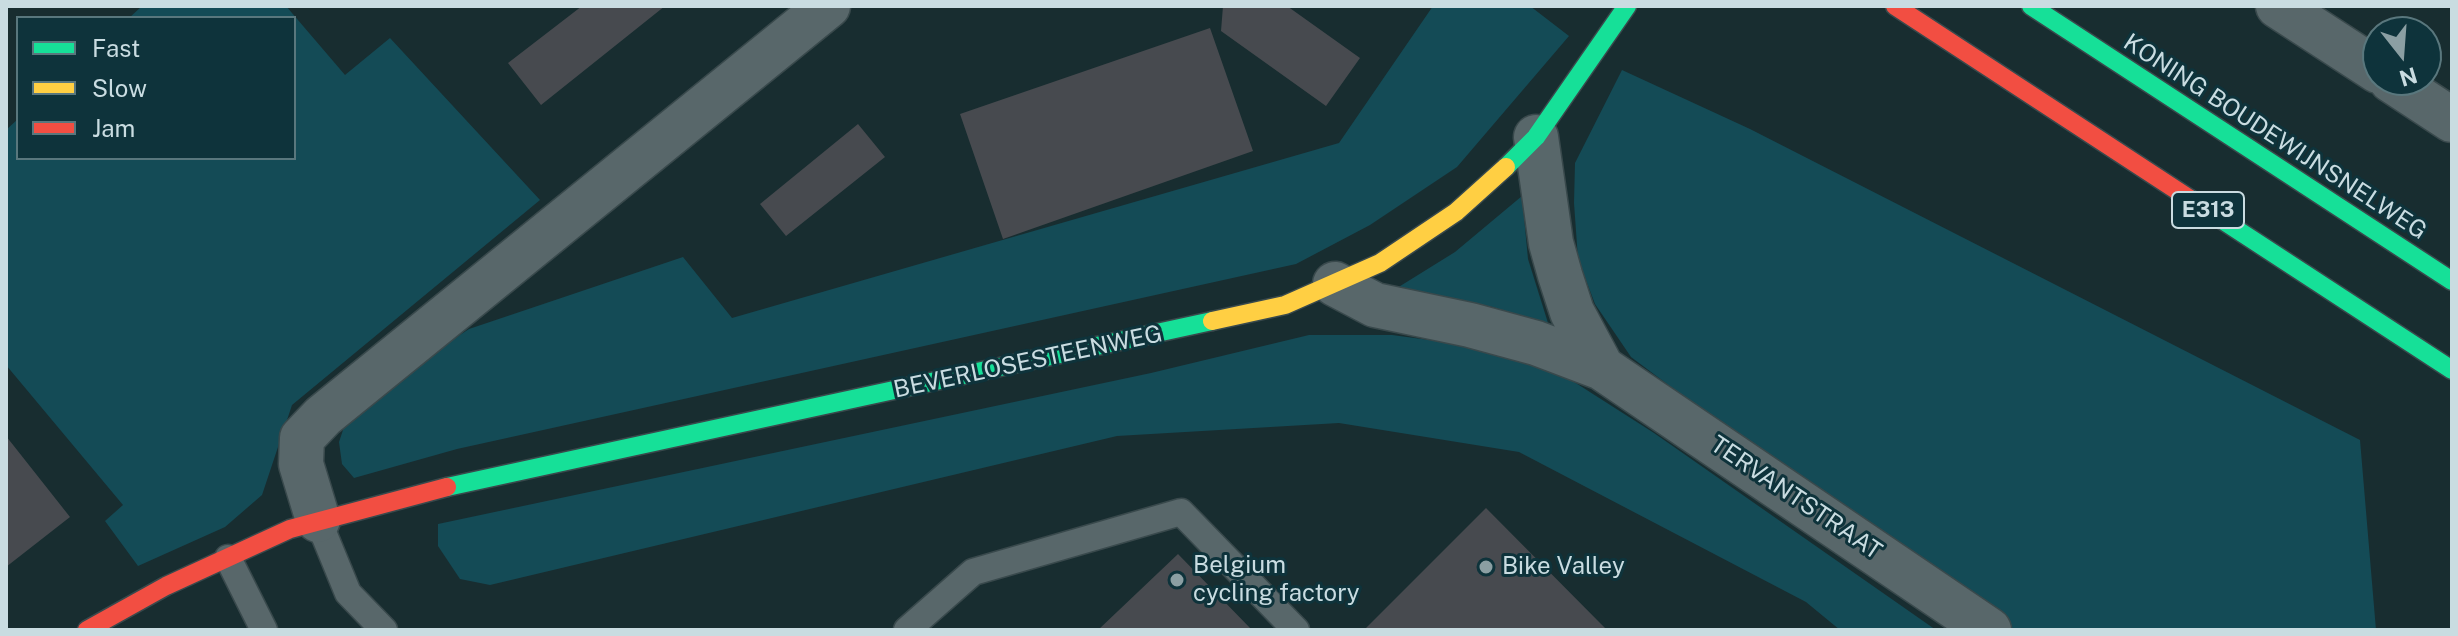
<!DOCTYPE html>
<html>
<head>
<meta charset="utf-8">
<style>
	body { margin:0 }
	#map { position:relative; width:2458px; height:636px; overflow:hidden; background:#182d30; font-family:"Public Sans",sans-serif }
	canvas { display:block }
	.frame { position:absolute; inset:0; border:8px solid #c9dce1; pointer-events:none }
	.legend { position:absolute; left:16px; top:16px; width:280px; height:144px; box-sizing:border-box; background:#0e333b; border:2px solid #59777d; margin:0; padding:10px 14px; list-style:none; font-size:24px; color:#c9dce1 }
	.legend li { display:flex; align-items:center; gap:16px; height:40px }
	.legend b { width:40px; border:2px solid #59777d }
	.north { position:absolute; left:2362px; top:16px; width:80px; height:80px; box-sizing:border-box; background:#0e333b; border:2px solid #59777d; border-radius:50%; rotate:163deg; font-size:22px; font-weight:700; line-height:32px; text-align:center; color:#c9dce1 }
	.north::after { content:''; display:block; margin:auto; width:28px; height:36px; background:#8b9fa3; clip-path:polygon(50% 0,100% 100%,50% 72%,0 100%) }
</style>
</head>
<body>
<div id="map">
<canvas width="2458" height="636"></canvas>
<div class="frame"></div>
<ul class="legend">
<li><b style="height:10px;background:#16e098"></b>Fast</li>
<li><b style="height:10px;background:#ffcf43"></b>Slow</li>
<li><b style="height:10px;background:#f24e42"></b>Jam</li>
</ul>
<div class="north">N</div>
</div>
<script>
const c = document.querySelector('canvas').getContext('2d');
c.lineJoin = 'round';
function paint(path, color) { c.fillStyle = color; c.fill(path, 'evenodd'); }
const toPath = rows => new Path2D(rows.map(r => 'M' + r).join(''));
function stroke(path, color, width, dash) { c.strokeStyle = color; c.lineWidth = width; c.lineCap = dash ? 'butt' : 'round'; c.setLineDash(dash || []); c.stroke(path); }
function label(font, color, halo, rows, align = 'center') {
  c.font = font + ' "Public Sans",sans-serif'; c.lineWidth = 6; c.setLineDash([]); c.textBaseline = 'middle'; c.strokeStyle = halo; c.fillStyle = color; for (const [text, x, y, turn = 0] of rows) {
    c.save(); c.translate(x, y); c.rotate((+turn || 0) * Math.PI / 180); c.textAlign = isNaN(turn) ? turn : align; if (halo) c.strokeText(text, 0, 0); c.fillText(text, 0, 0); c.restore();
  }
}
paint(toPath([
	[142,6,286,6,345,75,390,38,540,200,292,405,262,495,225,527,138,566,105,521,123,505,6,365,6,130,18,119,18,158,294,158,294,18,129,18],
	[1433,6,1530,6,1569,36,1457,167,1370,225,1296,264,457,449,354,478,342,464,339,442,345,424,387,383,469,329,683,257,732,318,1339,143],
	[1622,70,1750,129,2360,440,2376,630,2013,630,1683,396,1631,357,1595,304,1578,259,1574,203,1575,163],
	[1522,196,1528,259,1548,323,1544,324,1493,307,1397,288,1455,252],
	[1309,335,1392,335,1474,346,1557,371,1654,433,1936,630,1840,630,1806,602,1519,452,1339,423,1117,436,490,585,460,579,438,546,438,524,1151,373]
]), '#144b56');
paint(toPath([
	[582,6,665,6,541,105,508,63],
	[1223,6,1287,6,1360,58,1326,106,1221,31],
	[1210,28,1253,151,1003,239,960,114],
	[858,124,885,157,786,236,760,204],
	[6,436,70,517,6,567],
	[1486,508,1607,630,1364,630],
	[1178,554,1252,630,1098,630]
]), '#474a4f');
const lane = toPath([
	[318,520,348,593,384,630],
	[228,558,264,630],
	[907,630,973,572,1181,512,1296,630]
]);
const street = toPath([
	[2278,6,2378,71],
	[2391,80,2452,120],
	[1536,137,1551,243,1560,275,1572,312,1602,368],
	[1335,284,1375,305,1470,325,1536,343,1602,368,1989,630],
	[318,520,301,464,302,438,323,416,828,6]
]);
const fast = toPath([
	[2031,6,2452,281],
	[1506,167,1536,137,1627,6],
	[2190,199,2452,370],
	[447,487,1212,321]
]);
const slow = toPath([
	[1212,321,1285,305,1380,263,1456,212,1506,167]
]);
const jam = toPath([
	[1895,6,2190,199],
	[87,630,166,586,290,529,447,487]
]);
stroke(lane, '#39494c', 29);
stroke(street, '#39494c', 47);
stroke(fast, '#39494c', 21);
stroke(slow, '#39494c', 21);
stroke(jam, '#39494c', 21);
stroke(lane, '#58676a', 26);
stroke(street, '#58676a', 44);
stroke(fast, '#16e098', 18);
stroke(slow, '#ffcf43', 18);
stroke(jam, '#f24e42', 18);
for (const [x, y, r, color] of [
	[1486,567,8,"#8b9fa3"],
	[1177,580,8,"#8b9fa3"]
]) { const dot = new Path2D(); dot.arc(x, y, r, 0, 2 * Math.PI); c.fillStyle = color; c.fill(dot); stroke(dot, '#0e333b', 3); }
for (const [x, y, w] of [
	[2208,210,72]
]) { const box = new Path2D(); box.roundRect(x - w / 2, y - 18, w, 36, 6); c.fillStyle = '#0e333b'; c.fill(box); stroke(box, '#c9dce1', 2); }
label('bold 22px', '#c9dce1', null, [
	["E313",2208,210]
]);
label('24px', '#c9dce1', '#0e333b', [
	["KONING BOUDEWIJNSNELWEG",2275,137,33],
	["BEVERLOSESTEENWEG",1028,362,-12],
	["TERVANTSTRAAT",1796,498,34]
]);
label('24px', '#c9dce1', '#0e333b', [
	["Belgium",1193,566],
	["cycling factory",1193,594],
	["Bike Valley",1502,567]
], 'left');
</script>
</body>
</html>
